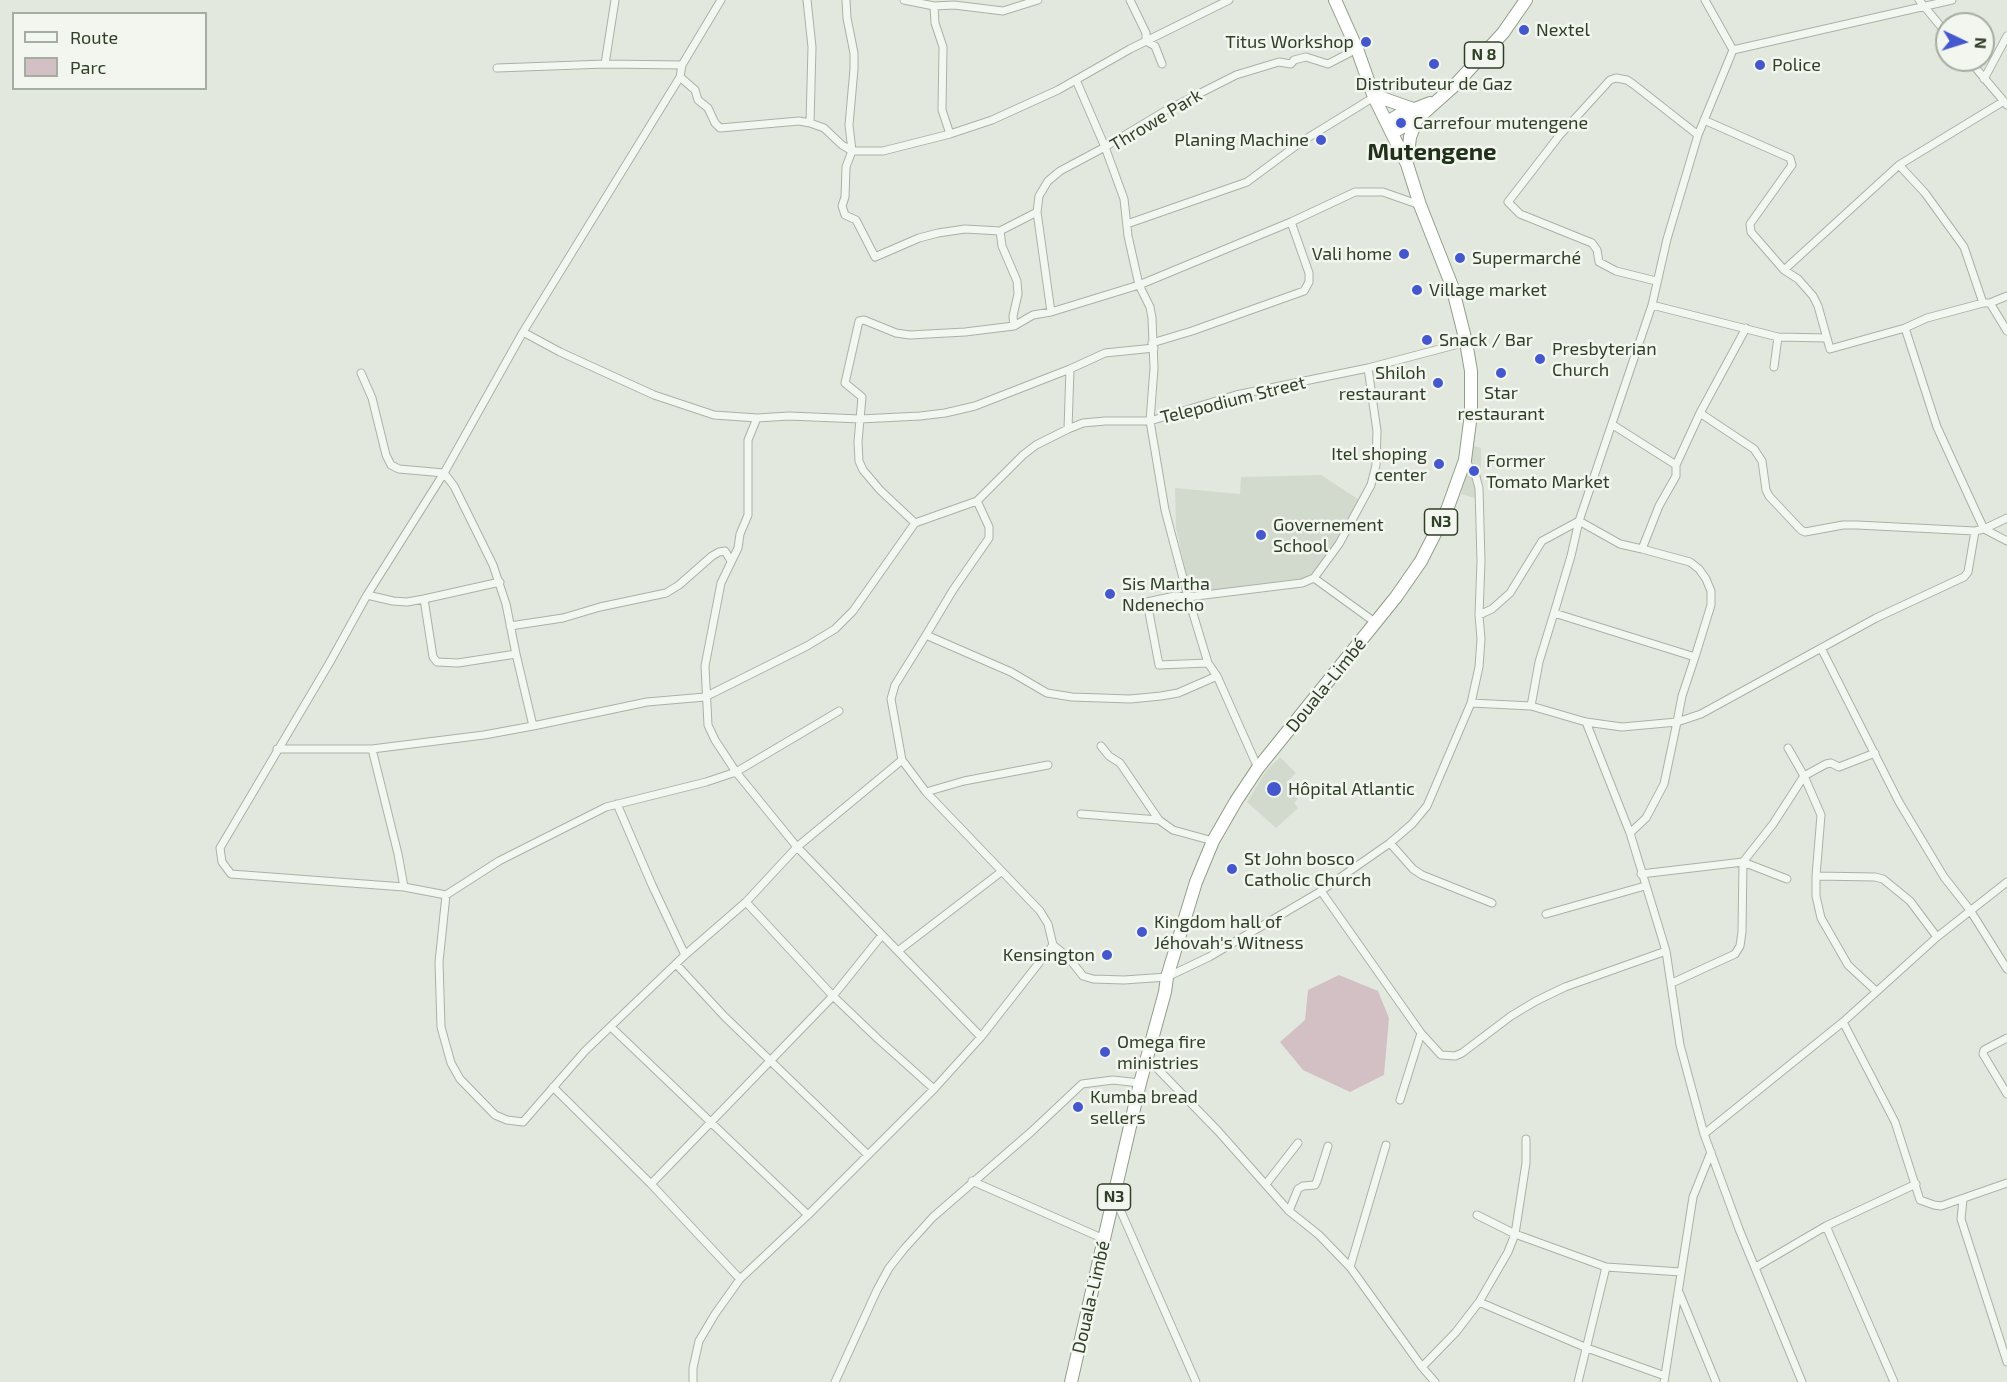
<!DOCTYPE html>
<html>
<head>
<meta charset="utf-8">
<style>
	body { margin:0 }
	#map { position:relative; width:2007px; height:1382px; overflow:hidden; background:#e3e8df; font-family:"Exo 2",sans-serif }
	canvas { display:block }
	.legend { position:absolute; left:12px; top:12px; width:195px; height:78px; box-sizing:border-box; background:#f2f6ef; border:2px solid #a4ad9f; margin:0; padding:8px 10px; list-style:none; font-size:18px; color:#303f28 }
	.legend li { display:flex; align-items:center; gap:12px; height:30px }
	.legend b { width:30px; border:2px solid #a4ad9f }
	.north { position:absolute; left:1935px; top:12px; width:60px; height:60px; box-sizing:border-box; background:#f2f6ef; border:2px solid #a4ad9f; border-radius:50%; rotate:94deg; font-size:16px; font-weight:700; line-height:24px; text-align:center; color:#303f28 }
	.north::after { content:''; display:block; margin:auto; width:21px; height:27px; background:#4557cc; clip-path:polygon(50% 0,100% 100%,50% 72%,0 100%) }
</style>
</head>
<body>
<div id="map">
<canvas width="2007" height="1382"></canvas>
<ul class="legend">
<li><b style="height:8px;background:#f3f7f2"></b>Route</li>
<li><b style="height:16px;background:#d2c0c5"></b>Parc</li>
</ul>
<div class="north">N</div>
</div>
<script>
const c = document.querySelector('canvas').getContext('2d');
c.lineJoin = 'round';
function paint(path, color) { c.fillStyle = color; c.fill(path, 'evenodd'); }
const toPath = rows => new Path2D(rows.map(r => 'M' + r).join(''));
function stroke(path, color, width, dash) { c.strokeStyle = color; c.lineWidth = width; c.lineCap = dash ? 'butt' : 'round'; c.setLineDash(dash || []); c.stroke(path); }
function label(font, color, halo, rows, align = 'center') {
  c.font = font + ' "Exo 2",sans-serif'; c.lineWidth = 5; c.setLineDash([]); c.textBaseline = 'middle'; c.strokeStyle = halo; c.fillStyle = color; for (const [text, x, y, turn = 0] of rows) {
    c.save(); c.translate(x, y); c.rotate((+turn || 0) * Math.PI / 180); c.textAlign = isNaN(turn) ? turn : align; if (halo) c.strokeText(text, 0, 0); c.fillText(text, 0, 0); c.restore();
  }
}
paint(toPath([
	[1474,446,1481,448,1481,500,1461,494],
	[1321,475,1361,501,1341,541,1308,582,1196,594,1187,577,1176,528,1175,488,1240,494,1241,477],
	[1280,757,1296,773,1287,782,1298,795,1296,797,1298,799,1294,803,1298,808,1276,828,1247,802,1266,771]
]), '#d2dacd');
paint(toPath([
	[1339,975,1378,991,1389,1018,1384,1075,1350,1092,1303,1070,1280,1042,1305,1020,1308,990]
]), '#d2c0c5');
const minor = toPath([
	[721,0,682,65,680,77,523,332,444,473,367,595,330,662,220,848,222,862,231,874,404,887,446,895,499,861,606,807,706,782,736,772,715,740,708,725,705,666,721,583,738,548,740,534,748,515,748,440,757,418,789,416,860,419,858,442,859,461,863,470,880,490,915,523,977,501],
	[807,0,812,47,810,123],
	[846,0,847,18,854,53,854,69,849,125,852,151,846,167,845,197,842,206,845,215,856,220,875,257,919,238,938,233,965,229,1000,231,1002,246,1017,281,1018,294,1013,316,1014,326],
	[904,0,934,6,935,23,943,47,942,110,950,134,992,120,1058,90,1130,49,1229,0],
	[1130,0,1146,33,1146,41,1155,46,1162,64],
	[1705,0,1733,50],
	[1919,0,1947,34],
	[934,6,954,5,1003,11,1038,0],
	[1357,49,1328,64,1306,57,1294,60,1291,64,1279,62,1236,75,1165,111,1105,147,1124,199,1128,236,1139,285,1051,312,1033,315,1014,326,965,332,910,335,896,333,864,320,859,321,845,383,862,397,860,419,920,416,945,413,975,406,1070,369,1068,429,1083,423,1105,421,1150,421,1165,510,1188,597,1302,583,1314,578,1376,623],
	[1969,60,2007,105],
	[605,64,615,0],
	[497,68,605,64,682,65],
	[680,77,695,90,698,100,708,108,715,123,720,128,799,121,810,123,824,128,842,145,852,151,883,151,950,134],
	[1984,79,2007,36],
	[1704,120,1790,158,1792,165,1750,224,1751,232,1784,270,1798,279,1813,296,1818,306,1830,349,1905,328,1937,427,1976,512,1984,529,2007,541],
	[1899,165,1925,193,1964,247,1983,303],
	[1420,205,1383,192,1355,192,1291,222,1139,285,1150,307,1152,318,1154,368,1150,421,1236,395,1368,368,1466,342],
	[1127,224,1247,182,1301,142,1374,97],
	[1000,231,1037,212],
	[1784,270,1899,165,2004,101],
	[1656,281,1616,271,1599,262,1597,250,1592,243,1520,214,1508,202,1559,136,1610,80,1616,78,1627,80,1633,84,1698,135],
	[1990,303,2007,331],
	[1652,305,1778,337,1774,367],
	[1051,312,1037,212,1039,196,1048,181,1060,171,1105,147,1076,80],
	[1746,328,1700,413,1754,449,1762,461,1766,490,1769,496,1801,530,1805,532,1843,525,1857,525,1975,531,1984,529,2007,518],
	[1905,328,1927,318,1983,303,1990,303,2007,296],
	[523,332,560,352,654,395,714,415,757,418],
	[1778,337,1827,338],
	[1152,343,1192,331,1304,291,1309,282,1309,273,1291,222],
	[1070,369,1105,353,1154,348],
	[361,373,372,398,386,455,391,465,399,469,444,473,454,486,493,565,506,604,516,654],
	[1613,425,1676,465,1676,476,1659,506,1642,549,1620,544,1579,521,1571,556,1554,613,1695,657,1682,696,1677,722],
	[1068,429,1036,445,1023,455,977,501,989,527,989,538,953,590,926,635,1011,672,1047,693,1072,697,1130,699,1161,696,1178,693,1217,676],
	[1676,465,1700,413],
	[1642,549,1690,562,1699,569,1706,579,1711,591,1711,605,1695,657],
	[1314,578,1339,544,1371,485,1376,465,1377,431,1368,368],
	[367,595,393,601,407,602,424,599,433,657,437,662,458,663,516,654,533,726,484,735,372,749,398,854,404,887],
	[424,599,500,582],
	[1479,615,1492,609,1510,593,1542,541,1579,521,1652,305,1667,239,1698,135,1733,50,1952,0],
	[510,626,563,618,600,607,666,593,679,585,712,556,719,552,725,551,731,561],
	[926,635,895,685,891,699,902,760,926,792,964,781,1048,765],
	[1821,648,1899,802,1944,877,1970,910,2007,969],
	[1208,663,1159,665,1147,602,1175,596,1188,597,1208,663,1217,676,1258,768],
	[1471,703,1531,706,1586,722,1622,727,1677,722,1664,784,1646,818,1630,833],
	[1531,706,1539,662,1554,613],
	[1677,722,1701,714,1876,618,1964,577,1968,572,1975,531],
	[533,726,647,702,705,697,807,646,835,629,853,611,915,523],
	[1101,746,1109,756,1120,763,1159,820],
	[277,749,372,749],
	[902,760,797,847,981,1037,1053,945],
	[926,792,1040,911,1048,924,1053,945,1068,957,1083,976,1093,979,1124,980,1167,977,1209,957,1318,893,1390,843,1412,824,1427,806,1471,703,1479,667,1481,639,1479,615,1481,561,1479,488,1476,477,1465,460],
	[617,804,652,885,685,955],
	[1081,814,1159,820,1173,830,1213,841],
	[1390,843,1413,869,1422,875,1492,903],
	[1641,874,1743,862,1742,932,1740,946,1735,954,1672,983],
	[1816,876,1821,815,1804,776,1826,764,1831,763,1839,767,1875,753],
	[1787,879,1743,862,1773,824,1804,776,1788,748],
	[2007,882,1937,937,1843,1022,1895,1122,1920,1200,1934,1205,1941,1206,2007,1183],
	[1321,891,1421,1033,1441,1055,1455,1056,1462,1053,1511,1016,1536,1001,1565,987,1666,951,1630,833,1586,722],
	[446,895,439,962,441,1027,451,1063,460,1079,495,1115,507,1120,523,1122,585,1051,685,955,746,902,797,847,736,772,839,711],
	[746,902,833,996,878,1039,934,1089],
	[1546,914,1645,886],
	[898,951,1001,872],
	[1666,951,1680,1045,1704,1134,1739,1229,1802,1382],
	[676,964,724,1016,868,1155],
	[1876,991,1848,965,1821,918,1816,896,1816,876,1875,877,1883,879,1910,901,1937,937],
	[611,1027,808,1215],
	[2007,1038,1984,1050,1983,1054,2007,1094],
	[1148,1059,1218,1131,1289,1211,1319,1235,1350,1267,1422,1367,1435,1382],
	[553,1087,651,1184,740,1279],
	[1400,1100,1421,1033],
	[1704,1134,1843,1022],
	[972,1181,1104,1239],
	[651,1184,833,996,882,935],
	[1266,1184,1298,1143],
	[1115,1198,1196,1382],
	[1963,1199,1961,1219,2007,1362],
	[1289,1211,1298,1189,1303,1186,1315,1185,1317,1181,1328,1146],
	[1477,1215,1515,1234,1526,1163,1526,1139],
	[1826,1226,1894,1382],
	[1350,1267,1386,1145],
	[1756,1267,1826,1226,1916,1184],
	[1679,1292,1716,1382],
	[1422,1367,1456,1332,1479,1302],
	[1665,1376,1587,1348,1479,1302,1508,1252,1515,1234,1606,1267,1681,1272],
	[693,1382,693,1368,699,1341,715,1314,740,1279,808,1215,934,1089,981,1037],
	[835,1382,877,1290,889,1268,904,1249,933,1217,1031,1132,1082,1084,1113,1080,1140,1083],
	[1578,1382,1606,1267],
	[1664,1382,1693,1197,1711,1152]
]);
const trunk = toPath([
	[1372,88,1382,98,1413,109],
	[1387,122,1399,115,1430,103],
	[1392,133,1418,118,1455,85,1503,33,1526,0],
	[1407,163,1410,137,1417,119],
	[1071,1382,1140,1083,1165,992,1167,977,1196,882,1213,841,1236,801,1258,768,1396,597,1421,561,1447,510,1465,460,1471,414,1471,371,1466,342,1452,286,1420,205,1407,164,1374,97,1357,49,1335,0]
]);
stroke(minor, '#aab2a4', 9);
stroke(trunk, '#909f87', 14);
stroke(minor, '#f3f7f2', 7);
stroke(trunk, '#fff', 12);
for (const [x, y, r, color] of [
	[1524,30,6,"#4557cc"],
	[1366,42,6,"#4557cc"],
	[1434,64,6,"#4557cc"],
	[1760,65,6,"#4557cc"],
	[1401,123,6,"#4557cc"],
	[1321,140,6,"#4557cc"],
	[1404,254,6,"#4557cc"],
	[1460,258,6,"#4557cc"],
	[1417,290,6,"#4557cc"],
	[1427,340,6,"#4557cc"],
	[1540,359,6,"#4557cc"],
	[1501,373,6,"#4557cc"],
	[1438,383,6,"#4557cc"],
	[1439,464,6,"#4557cc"],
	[1474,471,6,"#4557cc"],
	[1261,535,6,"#4557cc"],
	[1110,594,6,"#4557cc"],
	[1274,789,8,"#4557cc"],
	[1232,869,6,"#4557cc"],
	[1142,932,6,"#4557cc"],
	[1107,955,6,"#4557cc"],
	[1105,1052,6,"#4557cc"],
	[1078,1107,6,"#4557cc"]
]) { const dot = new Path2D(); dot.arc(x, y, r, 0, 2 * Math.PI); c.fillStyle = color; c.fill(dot); stroke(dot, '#f2f6ef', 2); }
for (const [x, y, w] of [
	[1484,55,39],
	[1441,522,33],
	[1114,1197,33]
]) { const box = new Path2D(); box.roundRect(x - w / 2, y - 13, w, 26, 4.5); c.fillStyle = '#f2f6ef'; c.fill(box); stroke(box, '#303f28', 1.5); }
label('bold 16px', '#303f28', null, [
	["N 8",1484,55],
	["N3",1441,522],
	["N3",1114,1197]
]);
label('18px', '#303f28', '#f2f6ef', [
	["Nextel",1536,30],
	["Titus Workshop",1354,42,"right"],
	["Police",1772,65],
	["Distributeur de Gaz",1434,84,"center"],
	["Carrefour mutengene",1413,123],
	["Planing Machine",1309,140,"right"],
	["Vali home",1392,254,"right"],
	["Supermarché",1472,258],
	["Village market",1429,290],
	["Snack / Bar",1439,340],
	["Presbyterian",1552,349],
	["Church",1552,370],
	["Shiloh",1426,373,"right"],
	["restaurant",1426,394,"right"],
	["Star",1501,393,"center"],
	["restaurant",1501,414,"center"],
	["Itel shoping",1427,454,"right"],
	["center",1427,475,"right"],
	["Former",1486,461],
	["Tomato Market",1486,482],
	["Governement",1273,525],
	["School",1273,546],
	["Sis Martha",1122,584],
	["Ndenecho",1122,605],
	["Hôpital Atlantic",1288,789],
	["St John bosco",1244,859],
	["Catholic Church",1244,880],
	["Kingdom hall of",1154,922],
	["Jéhovah's Witness",1154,943],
	["Kensington",1095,955,"right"],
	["Omega fire",1117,1042],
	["ministries",1117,1063],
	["Kumba bread",1090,1097],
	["sellers",1090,1118]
], 'left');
label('18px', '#303f28', '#f2f6ef', [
	["Throwe Park",1156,120,-31],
	["Telepodium Street",1233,400,-14],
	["Douala-Limbé",1326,685,-51],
	["Douala-Limbé",1091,1297,-77]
]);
label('bold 24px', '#21301b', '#f2f6ef', [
	["Mutengene",1432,152]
]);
</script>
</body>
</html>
